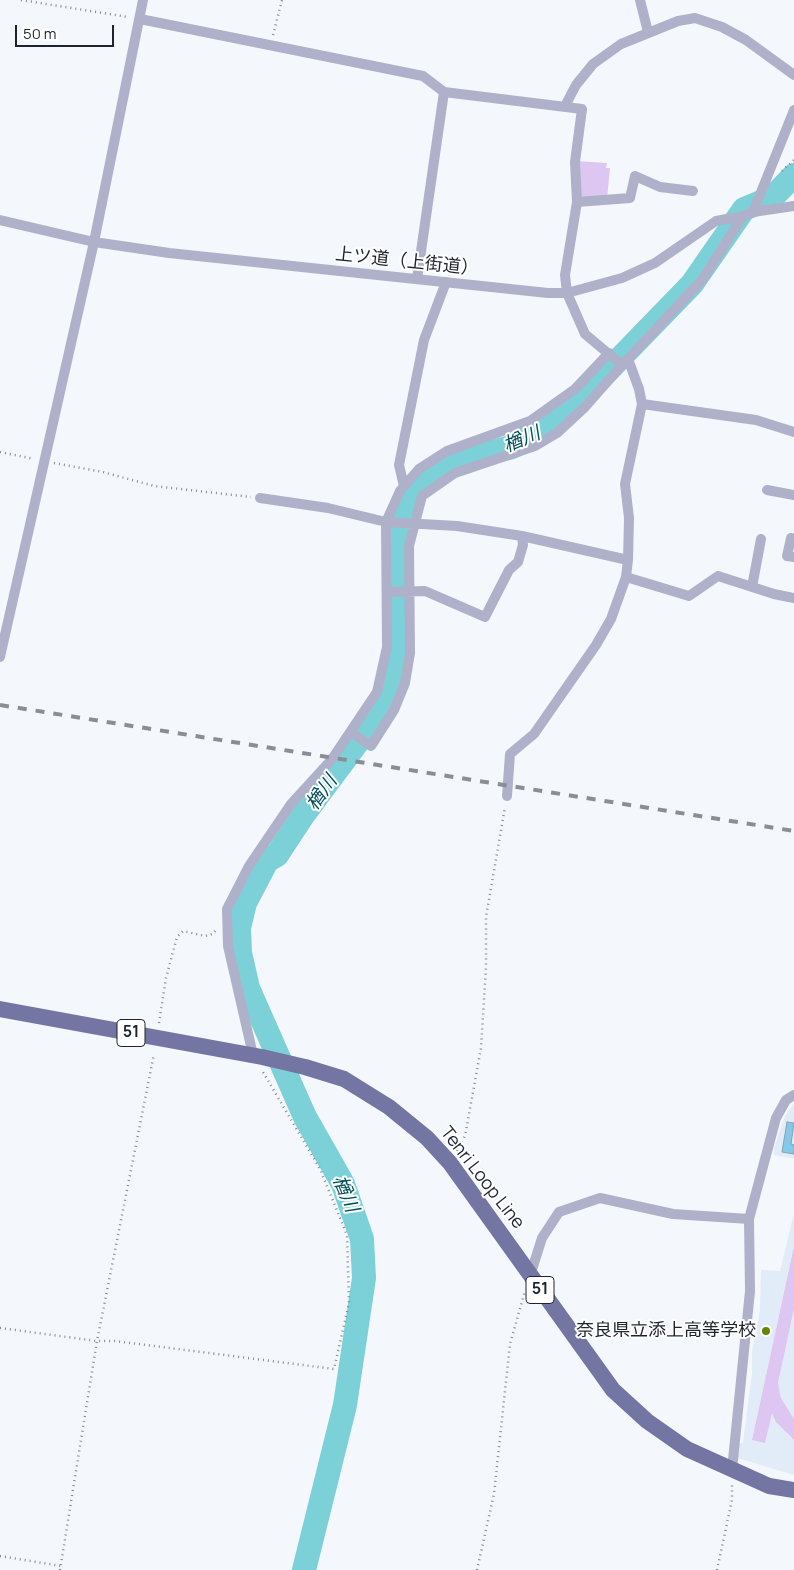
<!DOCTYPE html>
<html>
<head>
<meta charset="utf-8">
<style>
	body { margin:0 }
	#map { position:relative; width:794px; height:1570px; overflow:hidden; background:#f4f8fd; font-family:Manrope,sans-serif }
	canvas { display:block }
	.scale { position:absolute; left:15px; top:25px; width:99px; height:22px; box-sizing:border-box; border:2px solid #1d242d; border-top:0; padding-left:6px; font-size:15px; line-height:18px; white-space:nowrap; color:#1d242d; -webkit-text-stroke:4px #fff; paint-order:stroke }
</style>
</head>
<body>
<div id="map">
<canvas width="794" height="1570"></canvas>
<div class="scale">50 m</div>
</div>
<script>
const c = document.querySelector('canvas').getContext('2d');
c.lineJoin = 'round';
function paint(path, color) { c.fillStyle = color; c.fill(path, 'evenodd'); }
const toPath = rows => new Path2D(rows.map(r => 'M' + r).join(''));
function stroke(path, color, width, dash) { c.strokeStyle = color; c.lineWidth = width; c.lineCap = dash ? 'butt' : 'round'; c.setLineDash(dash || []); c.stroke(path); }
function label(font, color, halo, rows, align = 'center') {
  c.font = font + ' Manrope,"Noto Sans JP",sans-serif'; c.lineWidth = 4; c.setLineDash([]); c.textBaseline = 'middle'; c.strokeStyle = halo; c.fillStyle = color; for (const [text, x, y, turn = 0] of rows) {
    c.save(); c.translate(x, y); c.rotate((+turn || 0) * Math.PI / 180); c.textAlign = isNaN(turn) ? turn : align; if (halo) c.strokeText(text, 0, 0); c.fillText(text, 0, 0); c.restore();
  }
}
paint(toPath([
	[794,1103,794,1159,774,1155,774,1148,785,1116],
	[794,1213,794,1246,752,1440,771,1412,789,1436,794,1440,794,1475,738,1458,739,1444,743,1442,752,1374,752,1352,760,1310,761,1270,780,1271],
	[794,1309,794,1419,781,1398,778,1383]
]), '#e2ebf8');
paint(toPath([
	[577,161,607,163,606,168,610,168,607,199,579,200],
	[794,1246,794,1309,778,1383,781,1398,794,1419,794,1440,776,1422,772,1413,765,1443,752,1440]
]), '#ddc6f2');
stroke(toPath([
	[304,1570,345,1405,364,1278,362,1239,343,1184,305,1117,248,988,240,953,239,928,245,903,267,861,277,855,304,814,377,716,392,685,398,654,395,536,404,503,427,477,453,462,512,447,543,432,565,415,692,284,744,209,773,197,794,175]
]), '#7cd1d9', 24);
const building = toPath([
	[787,1122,794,1123,791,1144,794,1145,794,1154,782,1152,787,1122]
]);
paint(building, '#85c9ea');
stroke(building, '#84a3b3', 1);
stroke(toPath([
	[21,0,128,17],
	[273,35,282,0],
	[782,171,794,160],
	[0,452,34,459],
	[54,463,103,472,154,486,251,497],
	[159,1023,166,978,177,937,183,931,205,936,213,934,216,930],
	[457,1151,465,1136,481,1048,486,967,486,917,505,807],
	[0,1328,97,1341,115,1341,334,1369,349,1303,347,1235,320,1169,263,1072],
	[0,1556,61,1566],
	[60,1570,97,1341,154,1054],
	[477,1570,494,1494,510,1344,525,1291],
	[717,1570,732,1500,732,1484]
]), '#848a91', 2.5, [1, 4]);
stroke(toPath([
	[640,0,648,32],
	[140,19,423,76,444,92,582,109,575,162,577,202,565,275,567,293,585,334,622,365,628,359,639,389,642,404,625,484,629,518,628,560,626,577,611,619,596,645,534,734,510,754,507,796],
	[565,106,576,85,593,64,621,44,678,21,695,18,722,27,746,40,794,75],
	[577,202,630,198,635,176,660,187,693,191],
	[753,212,794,110],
	[0,220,94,242,169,253,548,293,567,293,622,278,655,263,716,221,743,216,753,212,794,206],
	[417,279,444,92],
	[628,359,702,280,743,216],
	[642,404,756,420,794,432],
	[404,486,399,465,424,340,446,282],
	[767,490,794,495],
	[260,498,328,508,386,522,457,526,522,536,628,560],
	[791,538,787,556,794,557],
	[626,577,689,596,718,576,774,594,794,598],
	[752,587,761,539],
	[387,592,425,591,485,617,509,570,518,562,523,545,522,536],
	[0,657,94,242,143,0],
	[351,732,371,746,394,710,405,683,410,653,409,546,422,496,455,473,535,446,557,433,585,407,622,365],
	[253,1055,228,946,227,909,249,866,291,804,332,759,377,692,387,647,386,522,400,491,419,469,447,451,530,421,575,389,609,353],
	[530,1276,542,1238,559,1212,600,1198,673,1214,749,1219],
	[732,1470,750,1291,749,1219,776,1118,786,1100,794,1095]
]), '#afb1cb', 10);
stroke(toPath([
	[0,1009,262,1057,305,1067,344,1079,389,1107,427,1138,450,1163,613,1390,647,1421,687,1449,769,1486,794,1490]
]), '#7375a3', 16);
stroke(toPath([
	[0,705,794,831]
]), '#888e95', 4, [9, 9]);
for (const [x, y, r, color] of [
	[766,1331,5,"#648500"]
]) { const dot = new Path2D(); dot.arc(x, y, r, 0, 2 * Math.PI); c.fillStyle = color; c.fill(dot); stroke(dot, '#fff', 2); }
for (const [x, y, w] of [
	[131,1033,28],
	[540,1290,28]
]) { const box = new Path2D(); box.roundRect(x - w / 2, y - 13.5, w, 27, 4); c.fillStyle = '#fff'; c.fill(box); stroke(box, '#1d242d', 1); }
label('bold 16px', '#1d242d', null, [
	["51",131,1033],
	["51",540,1290]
]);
label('18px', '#1d242d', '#fff', [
	["上ツ道（上街道）",407,262,6],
	["Tenri Loop Line",482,1178,52]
]);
label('18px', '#1d242d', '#fff', [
	["奈良県立添上高等学校",756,1331]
], 'right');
label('italic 19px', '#005057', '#fff', [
	["楢川",522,440,-23],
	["楢川",322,793,-54],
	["楢川",345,1194,67]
]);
</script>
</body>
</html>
